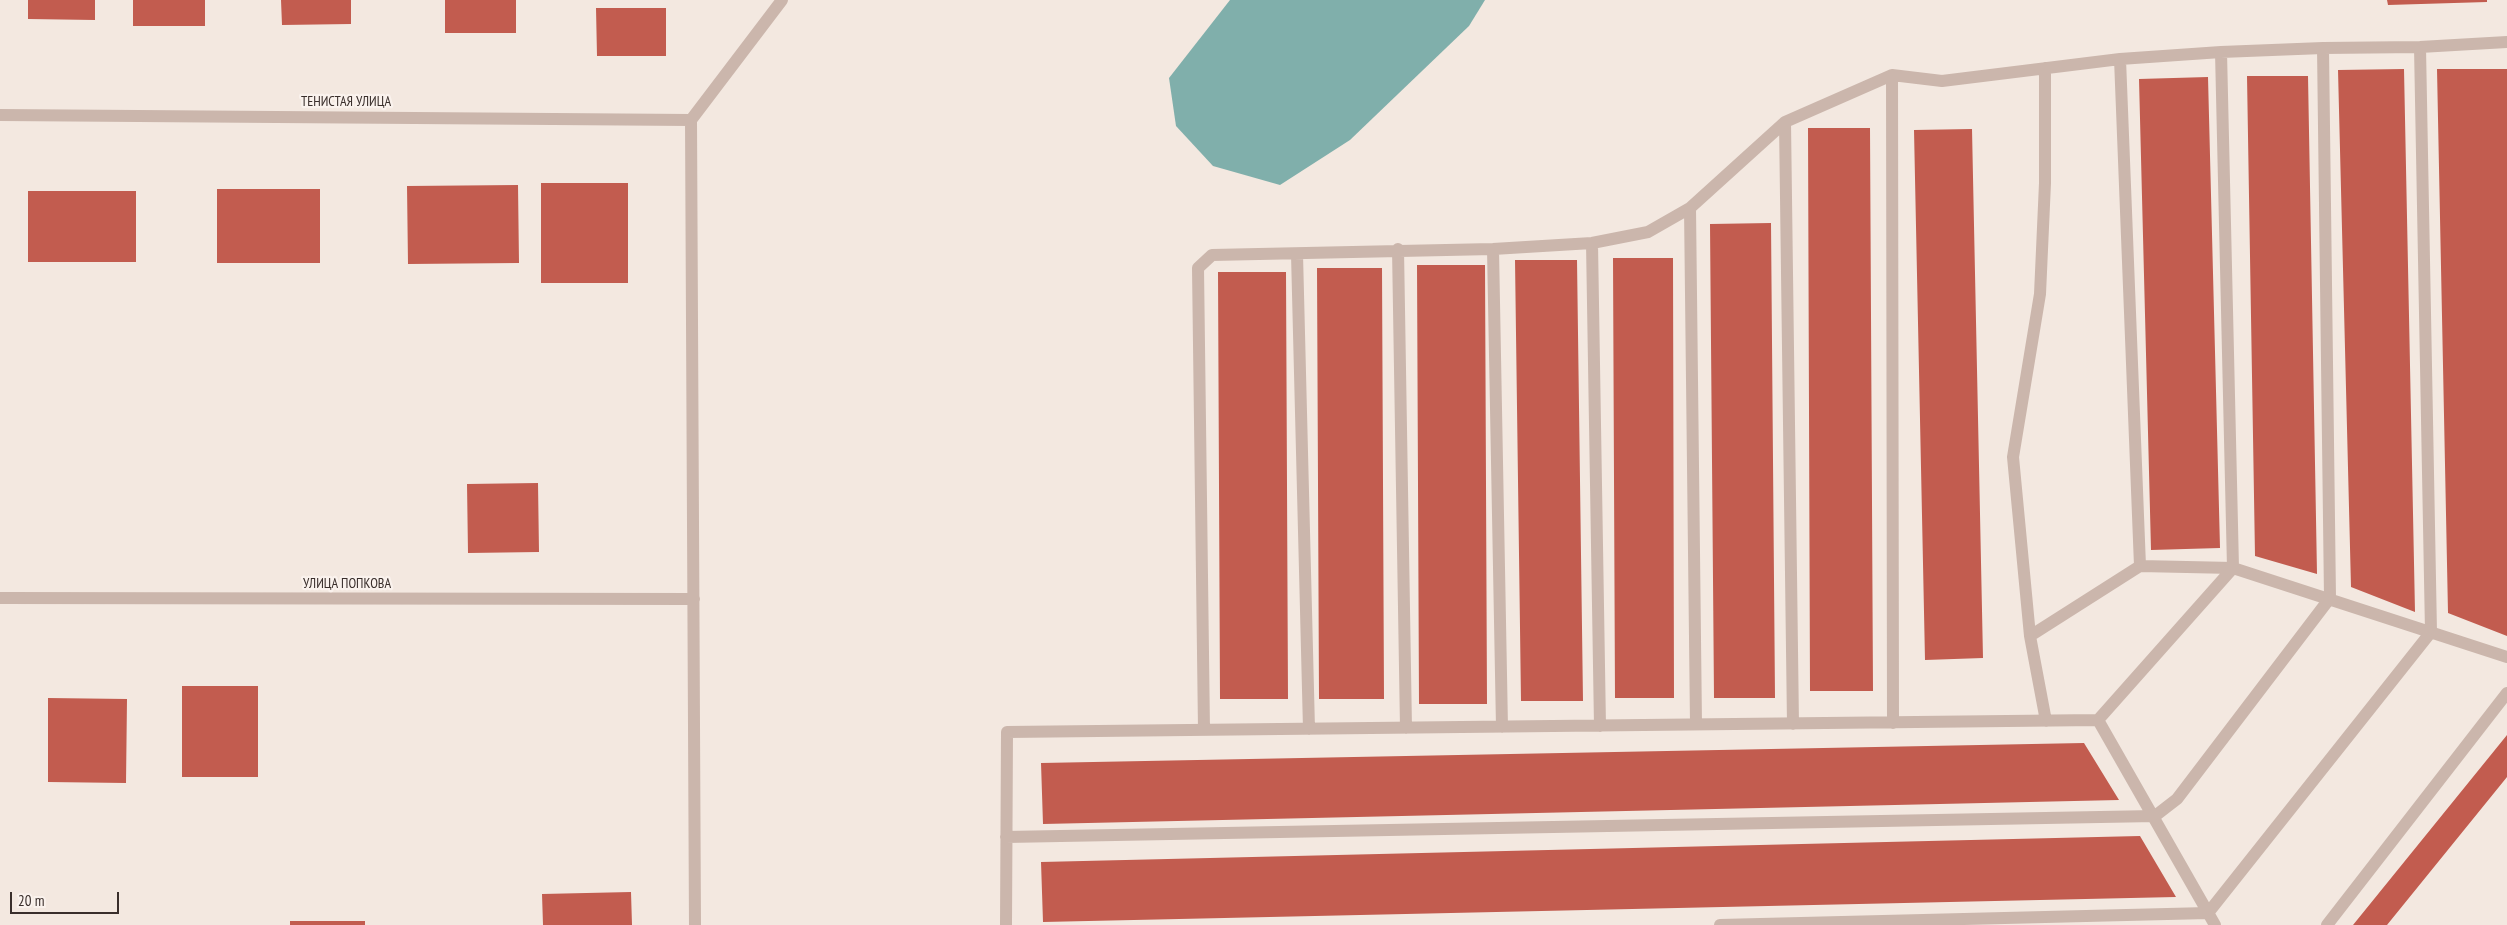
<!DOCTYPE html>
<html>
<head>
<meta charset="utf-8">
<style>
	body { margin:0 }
	#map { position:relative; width:2507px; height:925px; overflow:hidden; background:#f3e8e0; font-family:"PT Sans Narrow",sans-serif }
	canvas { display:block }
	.scale { position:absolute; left:10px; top:892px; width:109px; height:22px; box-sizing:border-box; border:2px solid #392e2b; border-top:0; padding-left:6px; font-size:15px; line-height:18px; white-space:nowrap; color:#392e2b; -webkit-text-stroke:4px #faf2ed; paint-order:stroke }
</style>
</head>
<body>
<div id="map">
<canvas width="2507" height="925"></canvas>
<div class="scale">20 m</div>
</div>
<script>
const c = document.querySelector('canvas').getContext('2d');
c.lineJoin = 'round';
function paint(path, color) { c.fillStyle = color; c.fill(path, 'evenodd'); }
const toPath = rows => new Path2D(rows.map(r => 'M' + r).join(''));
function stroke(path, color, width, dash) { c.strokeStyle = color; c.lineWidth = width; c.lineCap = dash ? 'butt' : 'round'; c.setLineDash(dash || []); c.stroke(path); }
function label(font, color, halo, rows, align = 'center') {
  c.font = font + ' "PT Sans Narrow",sans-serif'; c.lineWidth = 4.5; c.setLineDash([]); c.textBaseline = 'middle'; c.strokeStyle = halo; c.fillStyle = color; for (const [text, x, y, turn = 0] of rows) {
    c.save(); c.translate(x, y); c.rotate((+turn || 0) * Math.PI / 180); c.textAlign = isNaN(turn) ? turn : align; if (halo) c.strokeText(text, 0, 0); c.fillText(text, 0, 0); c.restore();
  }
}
paint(toPath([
	[1230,0,1485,0,1469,26,1350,140,1280,185,1213,166,1176,126,1169,78]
]), '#80afab');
paint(toPath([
	[28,0,95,0,95,20,28,19],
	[133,0,205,0,205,26,133,26],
	[281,0,351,0,351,24,282,25],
	[445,0,516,0,516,33,445,33],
	[2387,0,2487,0,2487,2,2388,5],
	[596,8,666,8,666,56,597,56],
	[2404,69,2415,612,2351,587,2338,70],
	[2437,69,2507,69,2507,636,2448,613],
	[2247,76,2308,76,2317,574,2255,556],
	[2208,77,2220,548,2151,550,2139,79],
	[1808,128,1870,128,1873,691,1810,691],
	[1972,129,1983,658,1925,660,1914,130],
	[541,183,628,183,628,283,541,283],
	[518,185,519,263,408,264,407,186],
	[217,189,320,189,320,263,217,263],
	[28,191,136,191,136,262,28,262],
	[1771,223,1775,698,1714,698,1710,224],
	[1613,258,1673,258,1674,698,1615,698],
	[1515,260,1577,260,1583,701,1521,701],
	[1417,265,1485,265,1487,704,1419,704],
	[1317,268,1382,268,1384,699,1319,699],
	[1218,272,1286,272,1288,699,1220,699],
	[538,483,539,552,468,553,467,484],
	[182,686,258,686,258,777,182,777],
	[48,698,127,699,126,783,48,782],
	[2507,735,2507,777,2387,925,2353,925],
	[2084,743,2119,800,1043,824,1041,763],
	[2140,836,2176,897,1043,922,1041,862],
	[631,892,632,925,543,925,542,894],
	[290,921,365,921,365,925,290,925]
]), '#c25c4f');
stroke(toPath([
	[2120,59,2140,566],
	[2045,68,2045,183,2040,294,2013,457,2030,636,2046,721],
	[1892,75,1893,723],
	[1785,122,1793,724],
	[1690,208,1696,724],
	[1592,243,1600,726],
	[1398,249,1406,728],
	[1493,249,1502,727],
	[1297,254,1309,729],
	[2030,636,2140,566,2233,568,2507,657],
	[2098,720,2233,568,2221,52],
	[1204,730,1198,268,1212,255,1493,249,1592,243,1648,232,1690,208,1785,122,1892,75,1942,81,2120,59,2221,52,2323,48,2420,47,2507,42],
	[1006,837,2155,816,2177,799,2330,598,2323,48],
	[1006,925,1007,732,2098,720,2215,925],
	[1720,925,2208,913,2431,632,2420,47],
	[2327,925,2507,693]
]), '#cbb6ac', 12);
stroke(toPath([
	[0,115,691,120],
	[0,598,694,599],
	[695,925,691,120,782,0]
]), '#cbb6ac', 12);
label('14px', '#392e2b', '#faf2ed', [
	["ТЕНИСТАЯ УЛИЦА",346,102],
	["УЛИЦА ПОПКОВА",347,584]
]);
</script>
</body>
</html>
